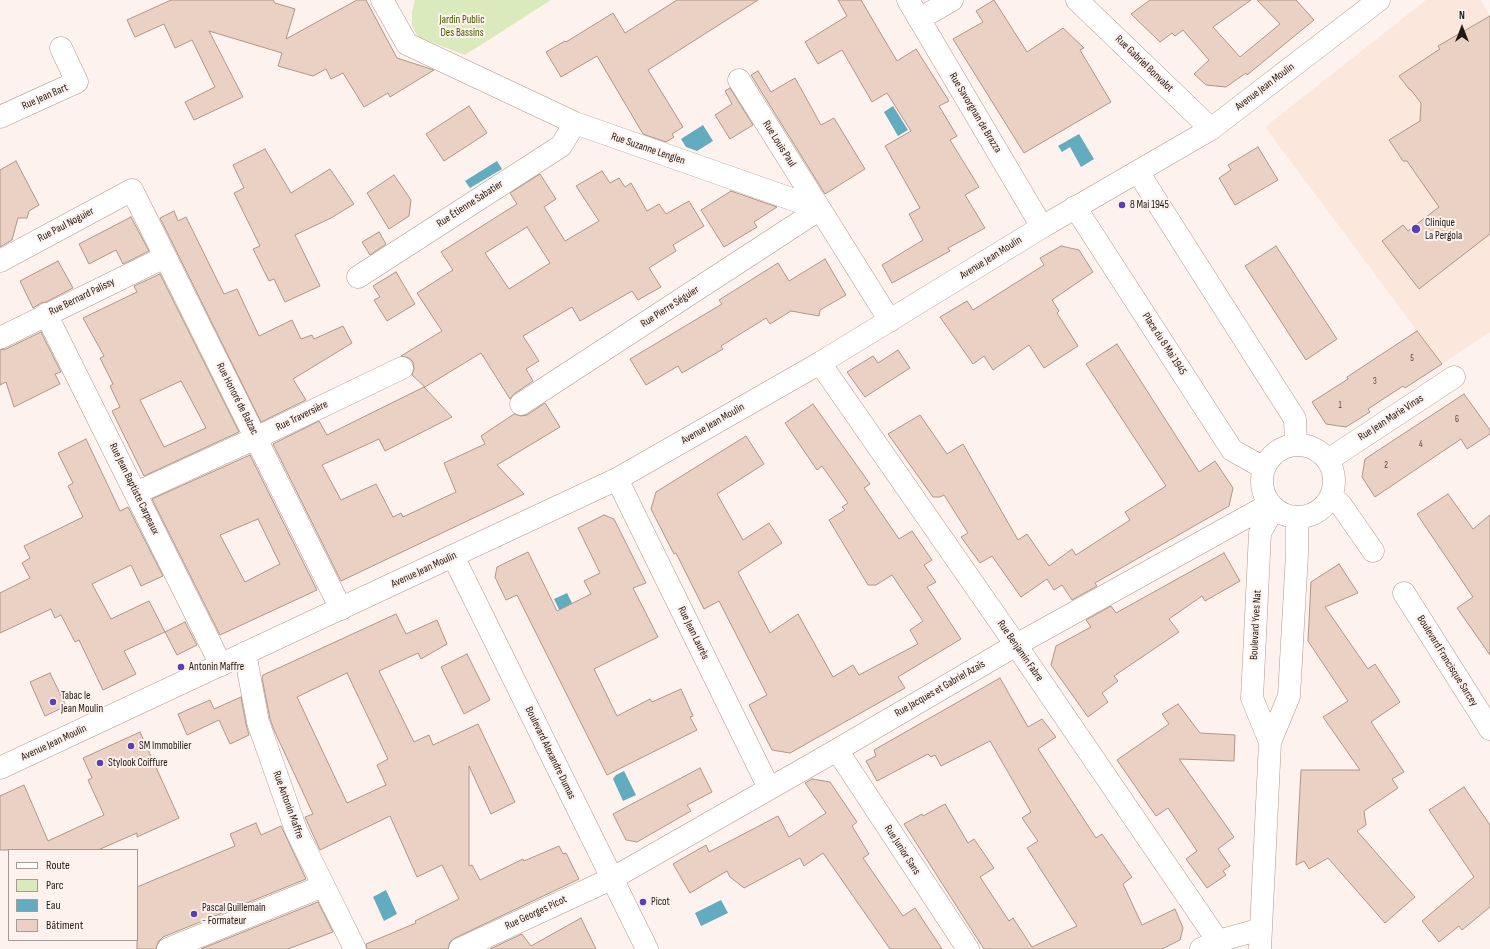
<!DOCTYPE html>
<html>
<head>
<meta charset="utf-8">
<style>
	body { margin:0 }
	#map { position:relative; width:1490px; height:949px; overflow:hidden; background:#fdf2ed; font-family:"Sofia Sans Condensed",sans-serif }
	canvas { display:block }
	.legend { position:absolute; left:8px; top:849px; width:130px; height:92px; box-sizing:border-box; background:#fdf2ed; border:1px solid #a59b96; margin:0; padding:5px 7px; list-style:none; font-size:12px; color:#221814 }
	.legend li { display:flex; align-items:center; gap:8px; height:20px }
	.legend b { width:20px; border:1px solid #a59b96 }
	.north { position:absolute; left:1442px; top:8px; width:40px; height:40px; -webkit-text-stroke:3px #fdf2ed; paint-order:stroke; rotate:0deg; font-size:11px; font-weight:700; line-height:16px; text-align:center; color:#221814 }
	.north::after { content:''; display:block; margin:auto; width:14px; height:18px; background:#221814; clip-path:polygon(50% 0,100% 100%,50% 72%,0 100%) }
</style>
</head>
<body>
<div id="map">
<canvas width="1490" height="949"></canvas>
<ul class="legend">
<li><b style="height:5px;background:#fff"></b>Route</li>
<li><b style="height:11px;background:#daeabd"></b>Parc</li>
<li><b style="height:11px;background:#63abbe"></b>Eau</li>
<li><b style="height:11px;background:#ead1c3"></b>Bâtiment</li>
</ul>
<div class="north">N</div>
</div>
<script>
const c = document.querySelector('canvas').getContext('2d');
c.lineJoin = 'round';
function paint(path, color) { c.fillStyle = color; c.fill(path, 'evenodd'); }
const toPath = rows => new Path2D(rows.map(r => 'M' + r).join(''));
function stroke(path, color, width, dash) { c.strokeStyle = color; c.lineWidth = width; c.lineCap = dash ? 'butt' : 'round'; c.setLineDash(dash || []); c.stroke(path); }
function label(font, color, halo, rows, align = 'center') {
  c.font = font + ' "Sofia Sans Condensed",sans-serif'; c.lineWidth = 4; c.setLineDash([]); c.textBaseline = 'middle'; c.strokeStyle = halo; c.fillStyle = color; for (const [text, x, y, turn = 0] of rows) {
    c.save(); c.translate(x, y); c.rotate((+turn || 0) * Math.PI / 180); c.textAlign = isNaN(turn) ? turn : align; if (halo) c.strokeText(text, 0, 0); c.fillText(text, 0, 0); c.restore();
  }
}
paint(toPath([
	[1426,0,1481,0,1490,16,1490,332,1442,364,1265,127]
]), '#fce7dd');
paint(toPath([
	[414,0,551,0,465,55,418,37,412,25,412,12,415,1]
]), '#daeabd');
paint(toPath([
	[893,106,908,130,898,136,884,112],
	[703,125,713,141,697,151,686,147,681,139],
	[1079,134,1094,159,1081,167,1070,147,1062,152,1058,146],
	[497,161,502,169,470,188,465,181],
	[567,593,578,615,565,622,554,599],
	[624,771,636,795,623,801,613,779,616,775],
	[386,890,397,914,384,921,373,897],
	[721,900,728,913,701,926,695,913]
]), '#63abbe');
const building = toPath([
	[171,0,273,0,275,3,295,9,286,39,357,0,366,0,397,58,434,70,390,97,388,93,364,107,343,73,331,79,326,69,313,76,278,66,282,53,209,31,243,97,194,120,185,102,215,87,192,40,175,48,164,24,135,37,127,20,171,0],
	[677,0,758,0,648,70,683,127,672,134,674,137,666,142,643,134,597,56,561,77,546,52,565,41,566,42,613,13,625,33,677,0],
	[838,0,861,0,897,61,916,49,949,101,939,106,957,136,950,140,979,187,965,195,985,228,948,248,950,251,892,283,882,265,923,240,909,214,920,208,885,146,911,131,887,93,872,102,842,50,818,64,805,42,847,16,838,0],
	[994,0,1027,52,1063,28,1084,48,1080,50,1111,102,1024,153,953,39,983,22,976,11,994,0],
	[1150,0,1251,0,1213,27,1240,57,1280,24,1257,0,1296,0,1314,20,1247,75,1246,73,1226,87,1206,85,1194,74,1209,60,1183,30,1175,36,1172,33,1160,42,1131,14,1150,0],
	[1490,16,1490,234,1419,289,1382,241,1403,225,1408,231,1439,207,1407,161,1403,161,1389,140,1420,121,1421,103,1411,90,1409,89,1399,76,1440,49,1438,46,1490,16],
	[758,71,771,92,795,78,821,125,834,118,865,169,825,194,751,75,758,71],
	[730,88,753,125,730,139,715,115,732,104,725,91,730,88],
	[469,106,487,133,444,161,426,134,469,106],
	[1258,147,1278,180,1235,205,1219,178,1231,170,1228,165,1258,147],
	[265,149,291,193,330,169,354,204,331,218,295,235,320,286,285,302,274,279,269,281,253,249,260,246,234,193,244,188,233,165,265,149],
	[16,161,39,205,29,211,27,218,18,218,12,240,0,247,0,170,16,161],
	[602,171,610,183,619,178,625,187,631,183,647,211,659,204,666,214,689,201,704,226,673,245,676,251,649,268,661,287,638,300,632,291,580,321,572,307,523,336,539,361,526,369,533,381,514,394,510,399,481,353,425,387,412,375,414,369,413,362,409,358,401,356,442,331,417,293,453,270,441,252,517,204,510,193,540,174,556,199,544,207,565,241,599,221,576,186,602,171],
	[527,227,550,263,509,289,485,253,527,227],
	[394,175,411,200,409,216,389,229,367,193,394,175],
	[731,191,777,207,754,222,757,227,724,247,701,210,731,191],
	[174,211,178,221,186,217,224,294,237,289,259,336,292,320,301,339,312,335,314,339,343,326,352,343,293,379,306,400,261,422,160,218,174,211],
	[131,217,149,251,123,264,116,250,89,264,79,244,131,217],
	[379,232,386,244,370,255,362,242,379,232],
	[1061,246,1079,250,1093,272,1052,300,1059,311,1057,313,1078,346,1044,368,1029,345,993,370,984,356,973,364,940,317,967,301,973,310,1044,265,1040,258,1061,246],
	[1276,246,1337,339,1306,360,1245,266,1276,246],
	[825,259,846,295,820,310,819,316,791,311,770,324,766,318,721,346,723,349,682,373,678,366,646,385,630,359,722,304,719,300,778,263,789,281,825,259],
	[58,261,73,288,46,302,41,303,33,308,20,281,58,261],
	[396,272,415,304,387,321,374,300,380,297,373,286,396,272],
	[160,274,239,432,144,476,112,411,120,407,110,386,113,384,100,358,104,356,83,318,137,292,134,286,160,274],
	[181,381,206,428,164,447,140,400,181,381],
	[1417,331,1442,364,1405,388,1403,386,1368,409,1370,412,1346,427,1326,424,1312,402,1348,379,1347,377,1417,331],
	[41,332,61,372,55,374,60,384,14,407,6,382,0,385,0,350,6,349,41,332],
	[1117,344,1199,472,1215,461,1233,488,1229,506,1095,583,1097,586,1072,600,1062,585,1054,590,1047,579,1021,597,992,556,980,563,961,537,968,533,944,495,940,497,933,497,888,434,920,415,947,454,963,444,1018,540,1027,534,1049,566,1072,549,1076,555,1130,520,1125,512,1166,486,1086,364,1117,344],
	[898,350,910,368,865,397,847,372,873,356,878,363,898,350],
	[424,387,452,417,385,451,379,439,322,465,341,500,376,484,393,517,401,513,403,517,456,492,444,463,485,444,481,436,514,414,521,416,527,415,545,403,560,427,497,465,524,494,341,581,273,444,319,421,327,435,424,387],
	[1464,394,1490,430,1490,434,1467,449,1461,439,1375,497,1362,477,1365,459,1464,394],
	[813,404,870,484,864,488,899,539,912,531,932,560,924,565,936,582,927,587,961,639,898,677,905,688,790,753,772,750,749,705,767,695,719,601,704,609,676,553,674,554,651,509,656,492,746,436,764,464,717,494,743,540,769,523,782,543,738,572,770,633,798,614,833,677,853,665,859,675,918,644,910,630,923,621,892,575,876,585,868,585,829,520,845,510,842,507,848,503,822,466,817,470,785,423,813,404],
	[86,439,120,511,128,507,163,576,141,586,131,565,92,584,111,619,149,601,165,632,124,651,136,674,103,690,79,640,75,642,61,615,55,618,51,609,0,633,0,593,30,578,22,563,30,558,24,546,83,517,68,486,73,483,58,453,86,439],
	[250,455,317,590,220,635,152,499,250,455],
	[258,519,280,564,245,582,220,535,258,519],
	[1448,494,1473,529,1490,515,1490,655,1457,608,1473,597,1417,514,1448,494],
	[604,515,614,519,646,583,633,588,658,637,594,669,617,716,650,699,652,702,681,689,693,716,690,717,697,730,607,775,517,595,506,600,495,577,497,567,528,552,557,611,591,594,584,581,600,573,578,528,604,515],
	[1224,553,1240,581,1205,601,1202,596,1169,619,1179,632,1114,676,1118,681,1102,693,1108,702,1088,717,1051,665,1056,646,1091,627,1086,620,1111,606,1116,613,1224,553],
	[1339,564,1358,593,1325,607,1368,669,1375,664,1400,702,1371,722,1404,772,1392,779,1398,788,1364,811,1366,825,1357,831,1415,897,1385,923,1328,858,1309,869,1304,861,1296,865,1301,770,1360,770,1323,717,1348,701,1308,641,1311,582,1339,564],
	[396,614,406,634,437,620,447,644,421,659,418,653,379,671,414,742,429,735,433,745,478,724,515,802,491,814,469,766,469,866,472,865,480,880,523,859,524,861,559,846,563,854,566,853,579,879,455,938,450,942,448,949,367,949,366,944,416,923,415,921,459,899,442,865,417,877,390,816,320,850,305,817,313,814,274,730,270,719,262,678,263,675,283,666,396,614],
	[347,673,388,759,377,765,386,785,347,803,297,697,347,673],
	[185,622,197,645,177,655,165,632,185,622],
	[467,654,490,700,464,714,441,667,467,654],
	[50,673,66,706,45,716,30,682,50,673],
	[1000,678,1028,727,1042,719,1056,737,1038,749,1096,838,1102,834,1132,877,1123,884,1142,925,1175,909,1183,928,1180,940,1162,949,984,949,904,824,922,814,923,816,945,804,968,843,974,839,994,868,980,877,1009,921,1013,918,1032,947,1077,926,1027,848,1038,841,1022,818,1031,812,990,741,941,766,935,755,931,757,928,754,877,781,866,761,876,756,874,750,1000,678],
	[241,697,246,724,249,735,230,744,219,720,187,735,178,714,210,700,214,709,241,697],
	[1178,704,1200,733,1235,735,1234,761,1179,759,1234,837,1218,849,1230,866,1223,871,1226,875,1207,888,1186,859,1197,851,1168,808,1156,816,1117,760,1169,724,1162,714,1178,704],
	[140,732,179,818,137,837,137,833,98,850,0,850,0,796,24,785,48,841,104,815,88,780,92,778,83,758,140,732],
	[700,768,712,792,687,805,691,811,637,842,626,840,613,814,700,768],
	[812,779,830,782,857,822,852,826,869,854,863,858,903,916,915,908,942,949,890,949,823,853,804,866,800,858,744,888,730,877,727,871,690,893,673,864,706,845,709,852,778,816,789,837,826,813,805,783,812,779],
	[1464,787,1490,825,1490,907,1462,930,1459,926,1439,942,1422,921,1474,877,1429,810,1464,787],
	[256,823,261,835,281,826,306,879,163,937,158,942,156,949,137,949,137,887,235,846,230,834,256,823],
	[318,902,333,932,288,949,201,949,318,902],
	[581,918,596,949,490,949,522,934,531,946,581,918]
]);
paint(building, '#ead1c3');
stroke(building, '#ae9689', 1);
const minor = toPath([
	[382,0,407,44,575,123,820,209,890,321],
	[908,0,1042,227],
	[1077,0,1211,129],
	[919,19,952,0],
	[0,117,77,82,61,48],
	[1138,172,1295,419,1296,445],
	[1075,207,1232,450,1264,468],
	[0,261,132,190,341,609],
	[358,277,561,146,575,123],
	[46,314,221,665],
	[0,338,165,257],
	[820,363,1016,645,1218,941],
	[521,404,820,209,739,80],
	'1262 481a36 36 0 1 1 72 0a36 36 0 1 1-72 0Z',
	[1328,460,1454,377],
	[617,479,769,788],
	[136,493,256,438,402,368],
	[1331,496,1341,505,1373,551],
	[453,556,647,949],
	[1404,593,1490,729],
	[245,653,258,722,296,830,355,949],
	[1270,742,1252,698,1260,533,1274,508],
	[837,750,968,949],
	[168,949,323,886],
	[460,949,613,878,837,750,1016,645,1270,504],
	[1201,949,1218,941,1261,929],
	[1260,949,1270,742,1289,696,1297,554,1297,517]
]);
const tertiary = toPath([
	[0,768,617,479,820,363,1042,227,1211,129,1379,0]
]);
stroke(minor, '#b2998e', 23);
stroke(tertiary, '#b2998e', 23);
stroke(minor, '#fff', 22);
stroke(tertiary, '#fff', 22);
for (const [x, y, r, color] of [
	[1122,205,4,"#5b3eb6"],
	[1416,229,5,"#5b3eb6"],
	[181,667,4,"#5b3eb6"],
	[53,702,4,"#5b3eb6"],
	[131,746,4,"#5b3eb6"],
	[100,763,4,"#5b3eb6"],
	[643,902,4,"#5b3eb6"],
	[194,914,4,"#5b3eb6"]
]) { const dot = new Path2D(); dot.arc(x, y, r, 0, 2 * Math.PI); c.fillStyle = color; c.fill(dot); stroke(dot, '#fdf2ed', 1.5); }
label('9px', '#544640', null, [
	["5",1412,359],
	["3",1375,382],
	["1",1340,406],
	["6",1457,420],
	["4",1421,445],
	["2",1386,466]
]);
label('11px', '#445900', '#fdf2ed', [
	["Jardin Public",462,20],
	["Des Bassins",462,33]
]);
label('11px', '#221814', '#fdf2ed', [
	["Rue Gabriel Bonvalot",1144,64,44],
	["Avenue Jean Moulin",1265,87,-37],
	["Rue Jean Bart",45,97,-24],
	["Rue Savorgnan de Brazza",975,113,59],
	["Rue Louis Paul",779,144,58],
	["Rue Suzanne Lenglen",648,149,19],
	["Rue Étienne Sabatier",470,204,-33],
	["Rue Paul Noguier",66,225,-28],
	["Avenue Jean Moulin",991,258,-32],
	["Rue Bernard Palissy",82,297,-26],
	["Rue Pierre Séguier",670,307,-33],
	["Place du 8 Mai 1945",1164,344,57],
	["Rue Honoré de Balzac",237,399,63],
	["Rue Traversière",302,416,-26],
	["Rue Jean Marie Vinas",1391,418,-33],
	["Avenue Jean Moulin",713,424,-30],
	["Rue Jean Baptiste Carpeaux",134,489,64],
	["Avenue Jean Moulin",424,570,-25],
	["Boulevard Yves Nat",1256,625,-87],
	["Rue Jean Laurès",693,633,64],
	["Rue Benjamin Fabre",1020,651,55],
	["Boulevard Francisque Sarcey",1447,661,58],
	["Rue Jacques et Gabriel Azaïs",940,689,-30],
	["Avenue Jean Moulin",54,743,-25],
	["Boulevard Alexandre Dumas",550,753,64],
	["Rue Antonin Maffre",288,805,70],
	["Rue Junior Sans",902,850,57],
	["Rue Georges Picot",536,913,-25]
]);
label('11px', '#221814', '#fdf2ed', [
	["8 Mai 1945",1130,205],
	["Clinique",1425,223],
	["La Pergola",1425,236],
	["Antonin Maffre",189,667],
	["Tabac le",61,696],
	["Jean Moulin",61,709],
	["SM Immobilier",139,746],
	["Stylook Coiffure",108,763],
	["Picot",651,902],
	["Pascal Guillemain",202,908],
	["- Formateur",202,921]
], 'left');
</script>
</body>
</html>
